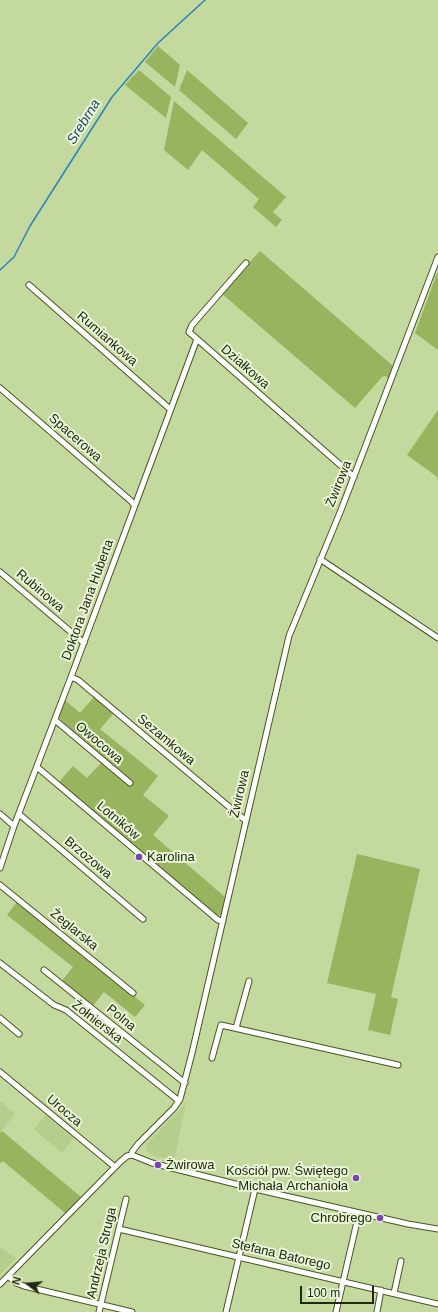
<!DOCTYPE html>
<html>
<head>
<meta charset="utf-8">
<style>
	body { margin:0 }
	#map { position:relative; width:438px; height:1312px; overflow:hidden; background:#c3d99d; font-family:Helvetica,sans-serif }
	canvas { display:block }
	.north { position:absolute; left:8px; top:1264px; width:40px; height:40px; -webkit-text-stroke:3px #e9f5d7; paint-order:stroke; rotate:286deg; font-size:11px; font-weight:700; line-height:16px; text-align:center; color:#212911 }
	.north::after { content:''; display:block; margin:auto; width:14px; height:18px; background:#212911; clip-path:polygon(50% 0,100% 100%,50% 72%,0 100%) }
	.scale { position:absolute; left:300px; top:1286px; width:74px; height:18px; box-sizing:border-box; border:2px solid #212911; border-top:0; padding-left:5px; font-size:12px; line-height:14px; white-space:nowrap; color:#212911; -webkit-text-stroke:3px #e9f5d7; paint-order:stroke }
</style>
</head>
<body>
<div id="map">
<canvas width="438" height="1312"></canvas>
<div class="north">N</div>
<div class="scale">100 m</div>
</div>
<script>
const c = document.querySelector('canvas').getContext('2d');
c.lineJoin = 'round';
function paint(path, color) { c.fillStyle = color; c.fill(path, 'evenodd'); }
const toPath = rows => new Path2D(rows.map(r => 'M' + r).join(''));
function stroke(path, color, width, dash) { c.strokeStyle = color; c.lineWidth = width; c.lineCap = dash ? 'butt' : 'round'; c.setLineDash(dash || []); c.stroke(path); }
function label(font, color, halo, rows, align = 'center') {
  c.font = font + ' Helvetica,sans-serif'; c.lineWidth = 4; c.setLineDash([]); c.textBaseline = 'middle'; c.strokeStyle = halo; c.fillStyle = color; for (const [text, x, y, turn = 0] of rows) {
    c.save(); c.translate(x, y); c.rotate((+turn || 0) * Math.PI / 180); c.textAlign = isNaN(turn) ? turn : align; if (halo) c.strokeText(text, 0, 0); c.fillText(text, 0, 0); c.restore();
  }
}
paint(toPath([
	[0,1101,15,1114,0,1133],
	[186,1103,174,1161,151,1155,146,1150,146,1145],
	[46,1115,74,1138,62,1153,34,1129],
	[0,1247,16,1258,0,1275]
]), '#b6ce8b');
paint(toPath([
	[158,46,180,65,175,87,145,62],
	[139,70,171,97,166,118,125,85],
	[187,70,248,123,236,139,179,90],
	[174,101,286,197,273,212,282,220,276,227,253,207,259,199,202,150,188,170,164,150],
	[260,251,392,365,393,369,389,379,385,376,382,377,355,408,221,293],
	[437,273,438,273,438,350,415,333],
	[438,410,438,479,436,476,407,455],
	[94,697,114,713,100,729,158,776,143,795,169,816,153,835,225,897,221,915,217,916,59,782,73,766,87,778,101,763,129,786,133,782,61,720,59,717,65,700,80,713],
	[357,854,420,869,391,997,398,999,390,1035,368,1030,376,994,327,983],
	[17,902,145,1005,135,1017,104,992,92,1007,61,982,73,967,7,915],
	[2,1131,81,1197,65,1213,3,1161,0,1163,0,1133]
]), '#98b45f');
stroke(toPath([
	[0,270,14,257,30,226,112,97,158,43,205,0]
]), '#2f82bd', 1.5);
const minor = toPath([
	[246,263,192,325,189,332,354,477],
	[29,285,170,409],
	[0,388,131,501,134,505],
	[320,559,438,638],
	[0,572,84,643],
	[71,677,78,680,246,821],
	[55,720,130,783],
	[37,767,218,920,223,921],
	[0,814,14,826],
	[19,814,143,919],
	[0,868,14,826,71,677,197,339],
	[0,885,133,993],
	[0,963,54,1005,66,1010,179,1101],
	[44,970,185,1083],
	[0,1018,19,1034],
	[236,1028,249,981],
	[212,1058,221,1025,398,1065],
	[0,1072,115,1167],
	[132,1155,132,1152,138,1144,174,1108,180,1099,192,1053,289,636,341,510,438,257],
	[132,1155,152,1163,255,1189,408,1224,438,1229],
	[119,1229,438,1304],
	[9,1277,16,1283,24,1286,132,1312],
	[0,1284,120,1162,127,1156,132,1155],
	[394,1293,401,1261],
	[99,1312,126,1199],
	[226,1312,255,1189],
	[336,1312,359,1213],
	[377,1312,381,1290]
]);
stroke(minor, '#46561f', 7);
stroke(minor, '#fff', 5);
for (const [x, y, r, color] of [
	[139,857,4,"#7d41b7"],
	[158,1165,4,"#7d41b7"],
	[356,1178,4,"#7d41b7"],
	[380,1218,4,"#7d41b7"]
]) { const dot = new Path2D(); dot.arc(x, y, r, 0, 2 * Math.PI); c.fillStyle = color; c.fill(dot); stroke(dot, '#e9f5d7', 1.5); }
label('13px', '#212911', '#e9f5d7', [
	["Rumiankowa",107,339,41],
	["Działkowa",245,367,41],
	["Spacerowa",75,438,41],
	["Żwirowa",339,484,-68],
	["Rubinowa",40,591,40],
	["Doktora Jana Huberta",88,600,-70],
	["Sezamkowa",166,740,40],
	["Owocowa",99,743,40],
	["Żwirowa",240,794,-77],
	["Lotników",118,821,40],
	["Brzozowa",88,858,40],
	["Żeglarska",74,930,39],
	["Polna",121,1018,39],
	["Żołnierska",97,1022,38],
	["Urocza",64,1111,40],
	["Andrzeja Struga",102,1253,-77],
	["Stefana Batorego",281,1255,13]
]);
label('13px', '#212911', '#e9f5d7', [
	["Karolina",147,857],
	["Żwirowa",166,1165],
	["Kościół pw. Świętego",348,1171,"right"],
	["Michała Archanioła",348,1186,"right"],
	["Chrobrego",372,1218,"right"]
], 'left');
label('italic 14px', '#1f4969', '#e9f5d7', [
	["Srebrna",84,122,-58]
]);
</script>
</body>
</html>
